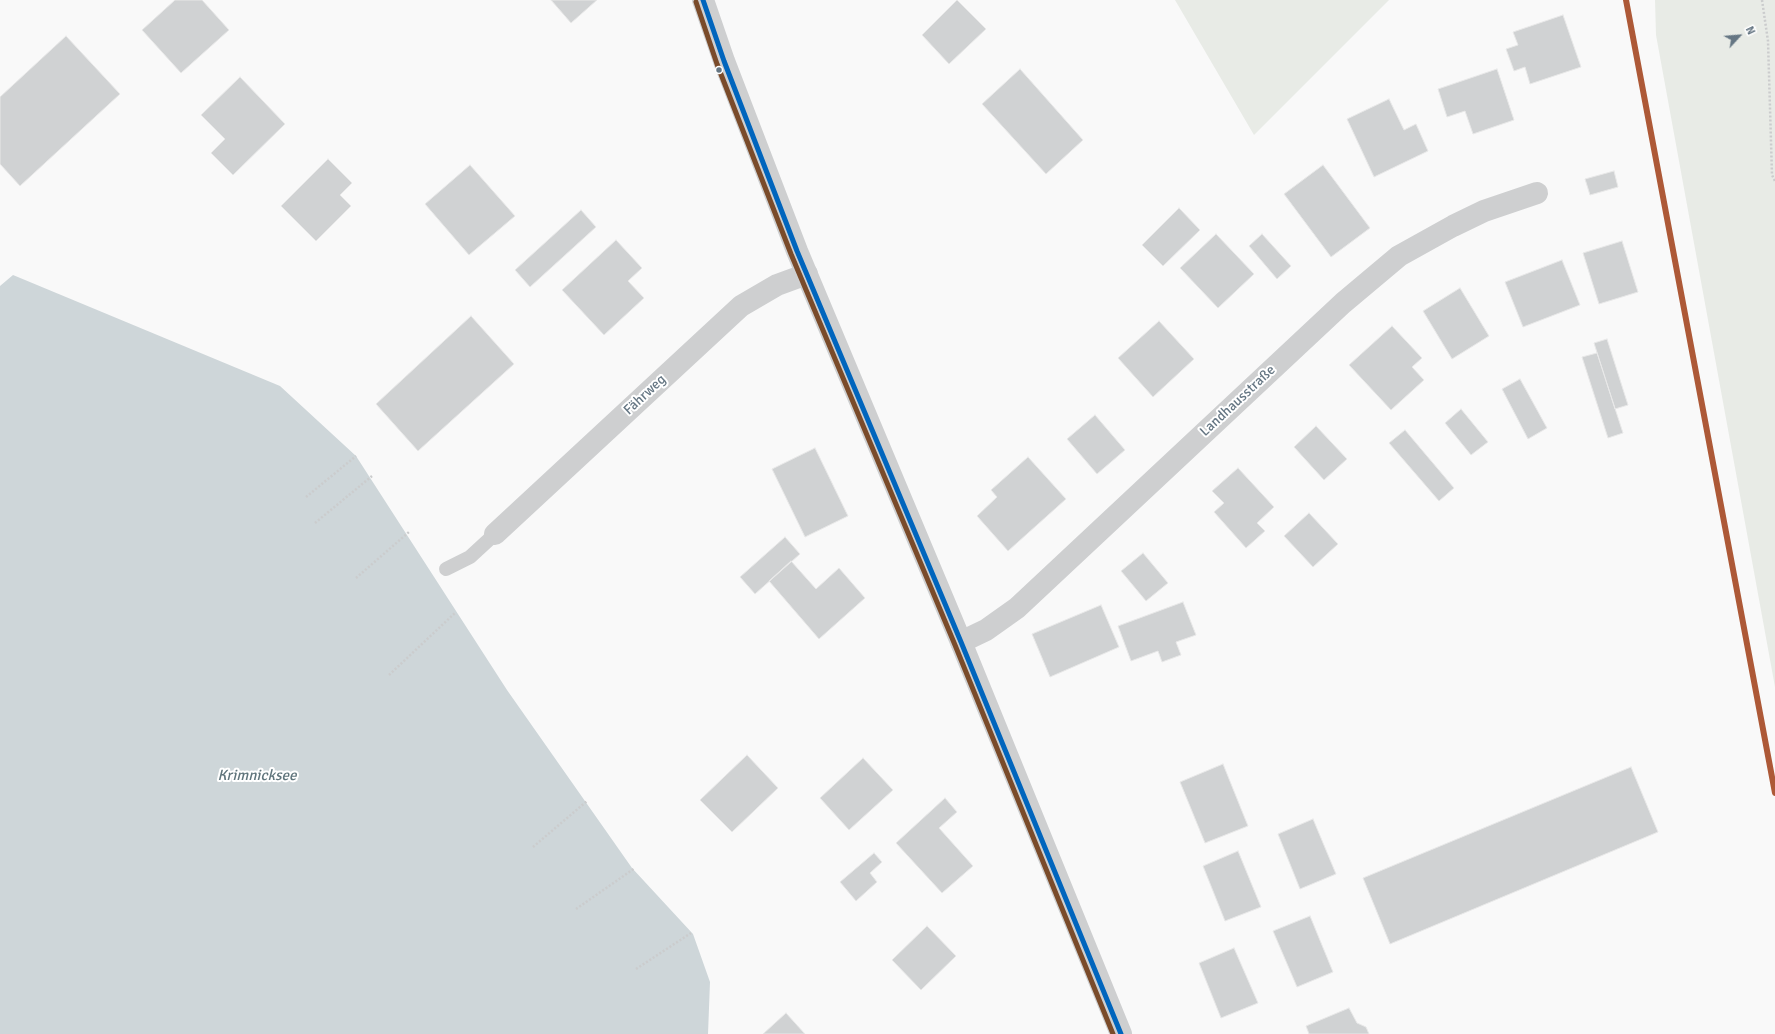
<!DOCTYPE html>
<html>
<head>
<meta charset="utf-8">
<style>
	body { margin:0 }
	#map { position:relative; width:1775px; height:1034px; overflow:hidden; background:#f9f9f9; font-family:Signika,sans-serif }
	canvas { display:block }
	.north { position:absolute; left:1719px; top:16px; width:40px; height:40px; -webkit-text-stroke:3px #fff; paint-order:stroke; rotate:64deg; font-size:11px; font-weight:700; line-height:16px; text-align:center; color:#657683 }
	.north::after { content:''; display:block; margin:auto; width:14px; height:18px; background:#657683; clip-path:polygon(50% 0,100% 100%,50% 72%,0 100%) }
</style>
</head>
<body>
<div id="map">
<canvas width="1775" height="1034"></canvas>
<div class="north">N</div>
</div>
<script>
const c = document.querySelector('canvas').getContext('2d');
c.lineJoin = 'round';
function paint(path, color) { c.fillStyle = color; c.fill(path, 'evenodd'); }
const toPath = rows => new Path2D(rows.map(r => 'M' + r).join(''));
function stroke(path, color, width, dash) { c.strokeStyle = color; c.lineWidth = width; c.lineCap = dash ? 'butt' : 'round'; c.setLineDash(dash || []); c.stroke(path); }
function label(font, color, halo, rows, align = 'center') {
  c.font = font + ' Signika,sans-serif'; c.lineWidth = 4; c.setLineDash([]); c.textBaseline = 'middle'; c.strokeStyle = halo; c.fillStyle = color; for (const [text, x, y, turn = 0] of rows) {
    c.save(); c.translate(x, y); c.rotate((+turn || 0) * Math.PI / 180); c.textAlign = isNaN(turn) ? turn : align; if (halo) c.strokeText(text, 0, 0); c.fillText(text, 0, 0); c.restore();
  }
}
paint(toPath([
	[1175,0,1389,0,1254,135],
	[1655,0,1775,0,1775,687,1656,35]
]), '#e8ebe6');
paint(toPath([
	[13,275,280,386,356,456,507,690,632,868,693,934,710,982,708,1034,0,1034,0,286]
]), '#ced6d9');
const building = toPath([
	[175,0,202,0,229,30,181,73,142,30,175,0],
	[551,0,597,0,571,23,551,0],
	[957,0,986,29,949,64,922,35,957,0],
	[1563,15,1581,67,1530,84,1525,67,1514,71,1506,49,1518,45,1513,32,1563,15],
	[66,36,120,94,20,186,0,164,0,97,66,36],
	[1020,69,1083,140,1046,174,982,104,1020,69],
	[1497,69,1514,120,1473,134,1465,111,1447,117,1438,89,1497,69],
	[240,77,285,124,233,175,211,153,225,139,201,115,240,77],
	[1389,99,1404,130,1416,124,1428,151,1374,177,1347,119,1389,99],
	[328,159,352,183,340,195,351,206,316,241,281,206,328,159],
	[470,165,515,216,469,255,425,204,470,165],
	[1323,165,1370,228,1331,257,1284,194,1323,165],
	[1614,171,1618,187,1590,195,1585,179,1614,171],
	[1179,208,1200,230,1163,266,1142,245,1179,208],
	[581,210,596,227,530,287,515,270,581,210],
	[1216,234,1254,274,1218,308,1180,268,1216,234],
	[1262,234,1291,266,1277,279,1249,246,1262,234],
	[616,240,642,268,628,281,644,298,604,335,562,290,616,240],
	[1622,241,1638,292,1599,304,1583,253,1622,241],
	[1562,260,1580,305,1523,327,1505,282,1562,260],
	[1460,288,1489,336,1452,359,1423,311,1460,288],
	[471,316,514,364,418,451,376,404,471,316],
	[1159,321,1194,359,1153,397,1118,358,1159,321],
	[1392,326,1422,358,1412,367,1424,380,1391,410,1349,365,1392,326],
	[1607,339,1628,405,1615,409,1594,343,1607,339],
	[1597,353,1623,433,1608,438,1582,357,1597,353],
	[1520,379,1547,428,1528,439,1502,389,1520,379],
	[1461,409,1488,442,1471,455,1445,423,1461,409],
	[1095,415,1125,450,1097,474,1067,439,1095,415],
	[1316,426,1347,459,1324,480,1294,447,1316,426],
	[1405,430,1454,488,1439,501,1389,443,1405,430],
	[815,448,848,516,805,537,772,469,815,448],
	[1028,457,1066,499,1008,551,977,516,997,497,991,490,1028,457],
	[1238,468,1274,507,1257,523,1265,531,1246,548,1214,512,1224,503,1212,491,1238,468],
	[1309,513,1338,544,1313,567,1284,536,1309,513],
	[785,537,800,554,755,594,740,577,785,537],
	[1143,553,1168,583,1146,601,1121,571,1143,553],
	[791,561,816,589,839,568,865,598,819,639,769,581,791,561],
	[1183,602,1196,635,1176,642,1181,655,1162,662,1158,651,1131,661,1118,626,1183,602],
	[1101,605,1119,647,1050,677,1032,634,1101,605],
	[747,755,778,788,732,832,700,800,747,755],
	[863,758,893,790,849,830,820,798,863,758],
	[1223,764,1248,826,1205,843,1180,782,1223,764],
	[1631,767,1658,832,1390,944,1363,878,1631,767],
	[945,798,957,812,939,828,973,866,942,893,896,843,945,798],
	[1313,819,1336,874,1300,889,1278,834,1313,819],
	[1238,851,1261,907,1225,921,1203,866,1238,851],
	[874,853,882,862,870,873,877,882,856,901,840,882,874,853],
	[1310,916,1333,972,1297,987,1273,931,1310,916],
	[927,926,956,956,921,990,892,960,927,926],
	[1234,948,1258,1003,1221,1018,1199,963,1234,948],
	[1349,1008,1357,1023,1366,1027,1369,1034,1309,1034,1306,1026,1349,1008],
	[786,1013,805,1034,763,1034,786,1013]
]);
paint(building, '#d0d2d3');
stroke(building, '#e8e8e8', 1);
stroke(toPath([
	[1762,0,1768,41,1772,175,1775,181],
	[306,497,356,456],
	[315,523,372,476],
	[356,578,409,532],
	[389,675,456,612],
	[533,847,587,801],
	[576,909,635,868],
	[636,969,691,933]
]), '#cbcccd', 2.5, [2, 2]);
stroke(toPath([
	[446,569,470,557,495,534]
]), '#cecfd0', 14);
stroke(toPath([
	[495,534,741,306,777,285,807,274],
	[961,642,986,630,1017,608,1343,303,1399,256,1453,226,1484,211,1537,193]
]), '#cecfd0', 22);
stroke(toPath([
	[703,0,724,61,797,251,961,642,1121,1034]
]), '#cecfd0', 22);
stroke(toPath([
	[703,0,724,61,797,251,961,642,1121,1034]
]), '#0065bd', 5);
stroke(toPath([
	[696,2,717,64,791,254,955,645,1113,1034]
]), '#7a4b2a', 5);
stroke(toPath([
	[1626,0,1775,793]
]), '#ad5937', 6);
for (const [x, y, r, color] of [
	[719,70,3.5,"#657683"]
]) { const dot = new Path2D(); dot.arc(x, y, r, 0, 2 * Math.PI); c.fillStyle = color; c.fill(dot); stroke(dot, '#fff', 1.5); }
label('14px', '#657683', '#fff', [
	["Fährweg",645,395,-43],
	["Landhausstraße",1238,401,-43]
]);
label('italic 15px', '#60757c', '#fff', [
	["Krimnicksee",257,776]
]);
</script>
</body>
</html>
